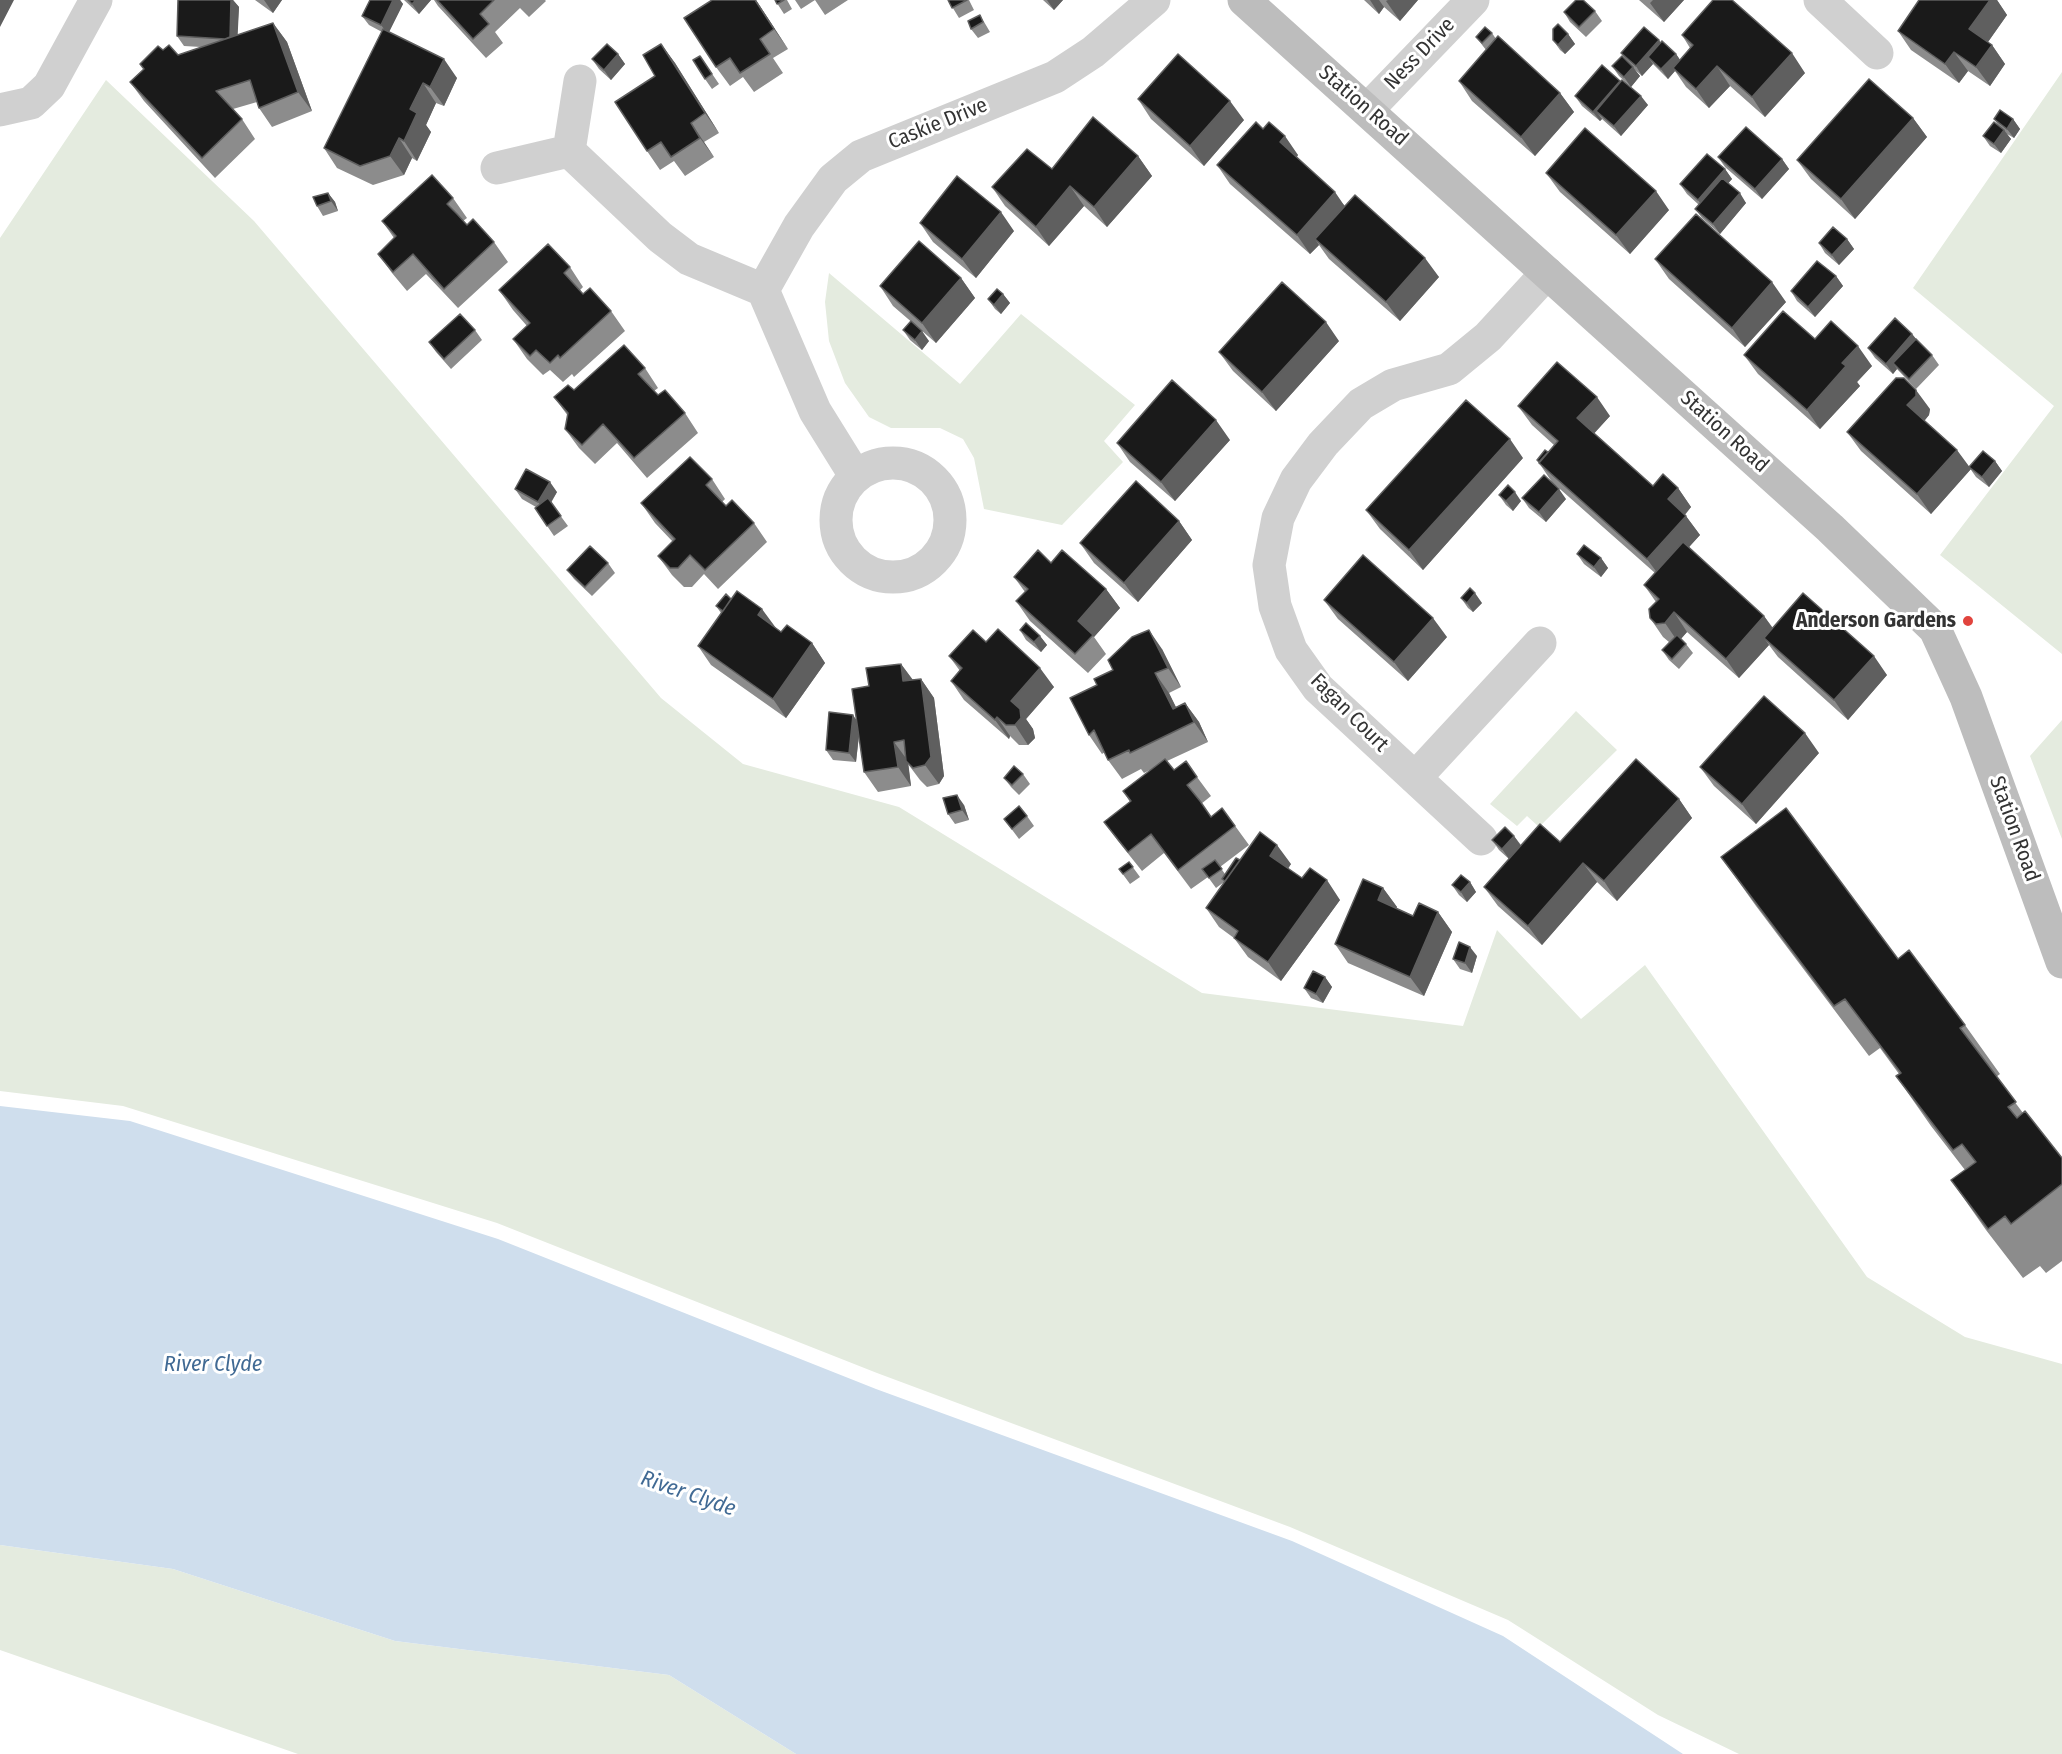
<!DOCTYPE html>
<html>
<head>
<meta charset="utf-8">
<style>
	body { margin:0 }
	canvas { display:block; background:#fff }
</style>
</head>
<body>
<canvas width="2062" height="1754"></canvas>
<script>
const c = document.querySelector('canvas').getContext('2d');
c.lineJoin = 'round';
function paint(path, color) { c.fillStyle = color; c.fill(path, 'evenodd'); }
const toPath = rows => new Path2D(rows.map(r => 'M' + r).join(''));
function stroke(path, color, width, dash) { c.strokeStyle = color; c.lineWidth = width; c.lineCap = dash ? 'butt' : 'round'; c.setLineDash(dash || []); c.stroke(path); }
function label(font, color, halo, rows, align = 'center') {
  c.font = font + ' "Fira Sans Condensed",sans-serif'; c.lineWidth = 6; c.setLineDash([]); c.textBaseline = 'middle'; c.strokeStyle = halo; c.fillStyle = color; for (const [text, x, y, turn = 0] of rows) {
    c.save(); c.translate(x, y); c.rotate((+turn || 0) * Math.PI / 180); c.textAlign = isNaN(turn) ? turn : align; if (halo) c.strokeText(text, 0, 0); c.fillText(text, 0, 0); c.restore();
  }
}
paint(toPath([
	[2062,72,2062,654,1940,555,2054,406,1913,288],
	[106,80,254,221,661,698,743,764,899,807,1202,993,1463,1026,1497,930,1581,1019,1645,965,1867,1277,1965,1337,2062,1364,2062,1754,1739,1754,1658,1715,1508,1620,1290,1527,877,1373,497,1223,123,1106,0,1091,0,238],
	[829,273,960,384,1021,314,1135,405,1104,441,1123,462,1062,525,984,509,974,458,963,439,940,428,891,428,869,417,845,383,829,341,825,302],
	[1576,711,1617,750,1539,827,1527,816,1517,826,1490,804],
	[2062,720,2062,839,2030,756],
	[0,1545,173,1569,395,1641,669,1675,796,1754,298,1754,0,1650]
]), '#e4ebdf');
paint(toPath([
	[0,1106,130,1121,498,1239,876,1389,1292,1541,1503,1636,1683,1754,796,1754,669,1675,395,1641,173,1569,0,1545]
]), '#cfdeed');
stroke(toPath([
	[1820,0,1877,53],
	[1368,109,1473,0],
	[0,110,31,103,49,86,96,0],
	[569,151,660,237,689,259,763,290],
	[497,168,569,151,580,81],
	'836 520a57 57 0 1 1 114 0a57 57 0 1 1-114 0Z',
	[856,477,815,411,763,290,799,226,833,179,861,156,1055,77,1093,52,1154,0],
	[1415,778,1540,643],
	[1481,839,1318,688,1291,650,1275,606,1269,565,1278,518,1296,480,1323,444,1361,404,1393,385,1449,369,1488,337,1547,273]
]), '#d0d0d0', 33);
stroke(toPath([
	[1244,0,1830,528,1935,629,1966,697,2062,962]
]), '#bdbdbd', 33);
paint(toPath([
	[178,0,233,0,239,7,237,35,273,23,287,42,312,111,272,127,259,108,257,102,233,109,242,119,255,139,215,178,144,101,130,82,163,50,178,55,201,47,184,46,177,36],
	[255,0,282,0,273,13],
	[370,0,400,0,403,4,389,32,457,78,444,106,436,103,426,125,431,132,417,161,412,158,404,175,373,185,337,168,324,148,382,32,369,25,362,16],
	[404,0,431,0,419,14],
	[434,0,545,0,546,1,529,17,520,8,495,32,503,43,486,58,438,6],
	[712,0,756,0,788,49,773,58,783,73,754,92,743,77,730,86,716,67],
	[775,0,787,0,792,9,784,14],
	[795,0,815,0,801,9],
	[815,0,848,0,825,15],
	[948,0,969,0,974,10,959,18],
	[1043,0,1063,0,1054,10],
	[1364,0,1418,0,1400,21,1384,7,1379,14],
	[1639,0,1684,0,1664,22],
	[1919,0,1997,0,2007,15,1988,42,1992,45,2005,64,1990,86,1968,71,1959,83,1911,50,1898,31],
	[1595,11,1602,21,1586,37,1570,22,1564,12],
	[980,15,990,32,978,38,971,29],
	[1492,33,1496,39,1560,93,1574,112,1535,156,1472,101,1459,81,1486,50,1476,37],
	[1568,34,1575,44,1565,54,1560,50,1553,40],
	[1682,35,1805,73,1765,117,1730,86,1709,108,1686,87,1675,71,1668,79,1653,64,1642,76,1634,69,1640,76,1631,87,1619,76,1612,66,1626,60,1621,53,1661,43,1676,54,1680,60,1690,48],
	[661,44,675,63,719,133,704,142,714,157,685,176,674,161,660,170,647,151,655,76],
	[618,54,625,64,611,80,599,69,592,59],
	[700,56,719,84,712,89,705,79],
	[1620,81,1648,105,1621,136,1602,119,1600,121,1582,106,1575,96],
	[1138,99,1244,120,1204,166,1151,119],
	[1913,118,1927,137,1855,219,1811,179,1797,160],
	[1994,119,2013,119,2020,129,2014,138,2007,134,2011,139,2001,153,1990,146,1983,136,1998,125],
	[1263,129,1298,155,1297,157,1345,206,1439,277,1400,321,1329,259,1319,245,1310,254,1230,184,1217,165],
	[1138,156,1152,176,1107,227,1084,206,1049,246,1005,206,992,187,1052,169],
	[1718,157,1782,159,1789,169,1762,199,1725,167],
	[1725,169,1732,179,1728,183,1746,203,1720,234,1702,218,1695,209,1699,205,1687,194,1680,184],
	[1546,173,1669,210,1630,254,1560,192],
	[328,193,335,202,338,211,323,216,317,206],
	[453,198,467,218,463,221,467,225,494,242,508,262,458,308,426,274,407,291,392,273,378,254,394,238,382,221],
	[920,223,1014,231,976,278,933,242],
	[1847,239,1854,249,1839,265,1825,253,1819,243],
	[1655,259,1786,302,1745,347,1669,279],
	[570,267,583,287,580,290,583,294,611,311,625,331,574,377,572,374,563,382,550,370,543,375,527,359,513,339,527,326,513,310,499,290],
	[1836,276,1843,286,1815,317,1797,301,1791,291],
	[961,278,975,298,936,343,893,306,880,286],
	[1003,294,1010,303,1001,314,995,309,988,299],
	[475,330,482,340,451,369,436,352,429,342],
	[903,330,929,341,922,350,910,340],
	[1912,334,1918,341,1932,355,1939,365,1916,389,1897,369,1893,374,1875,358,1868,348],
	[1815,339,1872,366,1857,382,1860,386,1820,429,1758,374,1744,355],
	[1339,341,1276,411,1233,371,1219,352],
	[645,368,658,388,654,391,658,395,685,413,698,433,647,478,617,443,595,464,579,448,565,429,568,416,554,397],
	[1518,406,1610,416,1594,433,1653,486,1678,488,1691,507,1685,515,1700,535,1688,548,1764,616,1773,628,1887,675,1848,720,1778,657,1769,645,1739,678,1687,632,1681,639,1686,644,1693,653,1679,669,1669,660,1662,650,1669,642,1663,637,1650,618,1656,602,1644,585,1655,573,1552,482,1537,460,1548,452,1554,445,1532,425],
	[1930,409,1929,415,1924,421,1971,469,1931,514,1861,451,1847,432],
	[1230,440,1175,501,1130,462,1117,443],
	[1523,458,1423,570,1380,529,1366,510],
	[1995,461,2002,471,1989,487,1976,477,1969,467],
	[712,479,725,499,722,502,726,506,754,523,767,542,718,589,704,574,692,587,684,587,672,575,658,556,673,542,655,523,641,503],
	[515,489,557,492,551,503,568,526,554,536,535,508,536,507,522,499],
	[1499,495,1521,501,1513,511,1506,505],
	[1522,498,1566,499,1546,522,1529,508],
	[1179,521,1192,540,1138,602,1094,563,1080,543],
	[1577,554,1601,558,1608,568,1601,577,1584,564],
	[608,563,615,573,592,596,574,579,567,570],
	[1051,563,1106,589,1120,608,1094,637,1106,654,1088,673,1030,621,1016,601,1025,592,1014,577],
	[1461,598,1482,603,1473,612,1468,608],
	[1324,600,1447,637,1408,681,1338,619],
	[716,606,776,628,781,632,812,643,825,663,786,718,711,665,698,646,721,613],
	[1020,630,1040,636,1047,645,1041,652,1026,640],
	[986,642,1054,687,1026,719,1033,729,1035,738,1028,745,1019,745,1010,736,1009,739,964,700,951,681,960,671,949,656],
	[1162,649,1181,687,1169,693,1176,707,1185,703,1199,722,1208,742,1167,761,1174,770,1197,777,1211,796,1201,804,1211,817,1222,808,1249,845,1220,867,1225,874,1240,860,1291,864,1288,869,1302,878,1340,900,1281,981,1248,957,1234,938,1219,927,1206,908,1224,882,1216,888,1208,877,1191,889,1164,853,1142,871,1118,841,1104,822,1130,802,1123,791,1152,769,1144,773,1141,769,1122,779,1108,760,1105,752,1102,754,1089,735,1097,685],
	[901,664,913,680,921,679,934,698,944,776,939,784,927,787,920,780,908,764,911,786,878,792,864,772,859,736,856,762,833,760,826,750,857,720,869,686],
	[1819,753,1756,824,1714,786,1700,767],
	[1023,774,1030,784,1019,795,1011,787,1004,778],
	[1679,799,1692,818,1617,901,1597,882,1542,945,1498,906,1484,887,1509,859,1499,850,1492,840,1514,836,1521,845,1560,842],
	[964,805,969,820,955,824,948,814],
	[1027,816,1034,826,1019,839,1004,819],
	[1721,857,1898,959,1965,1025,2000,1074,1996,1077,2023,1113,2062,1158,2062,1261,2046,1273,2040,1266,2023,1278,1986,1230,1951,1180,1965,1170,1931,1126,1896,1076,1899,1074,1880,1048,1869,1056,1756,906],
	[1129,862,1140,877,1130,884,1119,869],
	[1470,882,1476,892,1467,902,1459,895,1452,885],
	[1383,888,1397,907,1396,908,1413,916,1438,912,1452,932,1424,996,1348,963,1335,944],
	[1477,956,1472,973,1460,969,1453,959],
	[1325,977,1332,987,1323,1003,1311,998,1304,988]
]), '#8c8c8c');
paint(toPath([
	[0,0,14,0,0,27],
	[231,0,233,0,239,7,237,49,230,39],
	[264,0,282,0,273,13],
	[393,0,400,0,403,4,388,34,381,25],
	[416,0,431,0,419,14,412,4],
	[755,0,756,0,788,49,774,29],
	[1047,0,1063,0,1054,10],
	[1370,0,1379,0,1384,7,1379,14],
	[1388,0,1418,0,1400,21,1386,1],
	[1653,0,1684,0,1664,22,1650,3],
	[1990,0,1997,0,2007,15,1983,49,1969,29],
	[273,23,287,42,312,111,298,92],
	[1568,34,1575,44,1565,54,1558,45],
	[1659,40,1665,49,1648,57,1653,64,1642,76,1636,66],
	[661,44,675,63,719,133,705,113],
	[1992,45,2005,64,1990,86,1976,67],
	[1954,52,1968,71,1959,83,1945,64],
	[1792,53,1805,73,1765,117,1752,97],
	[618,54,625,64,611,80,604,70],
	[1676,54,1683,64,1673,68,1675,71,1668,79,1661,69],
	[444,59,457,78,444,106,430,87],
	[1717,66,1730,86,1709,108,1696,89],
	[1633,67,1640,76,1631,87,1624,77],
	[1620,81,1626,91,1596,111,1602,119,1600,121,1593,112],
	[423,83,436,103,426,125,431,132,417,161,404,141,410,109],
	[1560,93,1574,112,1535,156,1521,137],
	[1641,96,1648,105,1621,136,1614,126],
	[1230,101,1244,120,1204,166,1190,146],
	[1913,118,1927,137,1855,219,1841,199],
	[2013,119,2020,129,2014,138,2007,129],
	[691,123,704,142,714,157,700,138],
	[2004,130,2011,139,2001,153,1994,144],
	[1285,136,1298,155,1293,161,1280,142],
	[399,138,412,158,404,175,390,156],
	[1138,156,1152,176,1107,227,1094,207],
	[1782,159,1789,169,1762,199,1755,189],
	[1725,169,1732,179,1705,210,1698,200],
	[1070,186,1084,206,1049,246,1036,227],
	[1656,191,1669,210,1630,254,1616,235],
	[1335,192,1348,211,1315,239,1319,245,1310,254,1297,235],
	[328,193,335,202,338,211,331,201],
	[1740,193,1746,203,1720,234,1713,224],
	[1001,212,1014,231,976,278,962,259],
	[1847,239,1854,249,1839,265,1832,255],
	[1425,258,1439,277,1400,321,1386,302],
	[1836,276,1843,286,1815,317,1808,307],
	[961,278,975,298,936,343,922,323],
	[1772,282,1786,302,1745,347,1732,328],
	[1003,294,1010,303,1001,314,994,305],
	[1326,322,1339,341,1276,411,1262,392],
	[922,331,929,341,922,350,915,340],
	[1912,334,1919,343,1893,363,1897,369,1893,374,1886,364],
	[1858,346,1872,366,1857,382,1860,386,1820,429,1807,410,1842,363],
	[1916,390,1930,409,1929,415,1921,425,1907,405],
	[1597,397,1610,416,1591,437,1577,418],
	[1216,420,1230,440,1175,501,1161,482],
	[1510,439,1523,458,1423,570,1409,550],
	[1957,450,1971,469,1931,514,1917,494],
	[1995,461,2002,471,1989,487,1982,477],
	[550,482,557,492,545,512,538,502],
	[1678,488,1691,507,1681,519,1668,499],
	[1559,489,1566,499,1546,522,1539,512],
	[1515,492,1521,501,1513,511,1506,501],
	[1686,516,1700,535,1661,578,1647,559],
	[1179,521,1192,540,1138,602,1124,583],
	[1601,558,1608,568,1601,577,1594,567],
	[1106,589,1120,608,1094,637,1078,621],
	[1475,593,1482,603,1473,612,1467,603],
	[762,609,776,628,758,615],
	[1674,612,1687,632,1678,642,1665,623],
	[1764,616,1778,636,1764,638,1769,645,1739,678,1726,659],
	[1433,618,1447,637,1408,681,1394,662],
	[1149,630,1162,649,1181,687,1168,668],
	[1040,636,1047,645,1041,652,1034,642],
	[812,643,825,663,786,718,773,699],
	[1874,656,1887,675,1848,720,1834,700],
	[901,664,915,683,903,681],
	[1040,668,1054,687,1026,719,1033,729,1035,738,1028,745,1015,725,1011,701],
	[1155,673,1169,693,1186,728,1173,709],
	[921,679,934,698,944,776,939,784,925,765],
	[1185,703,1199,722,1208,742,1194,722],
	[853,715,860,725,856,762,849,753],
	[997,717,1010,736,1009,739,995,720],
	[1805,733,1819,753,1756,824,1742,804],
	[894,742,908,761,911,786,898,767],
	[957,795,964,805,969,820,962,810],
	[1679,799,1692,818,1617,901,1604,881],
	[1514,836,1521,846,1509,859,1502,849],
	[1277,845,1291,864,1283,875,1270,856],
	[1583,863,1597,882,1542,945,1528,926],
	[1327,880,1340,900,1281,981,1268,962],
	[1470,882,1476,892,1467,902,1461,892],
	[1383,888,1397,907,1391,919,1378,900],
	[1438,912,1452,932,1424,996,1410,977],
	[1470,947,1477,956,1472,973,1465,963],
	[1325,977,1332,987,1323,1003,1316,994]
]), '#5f5f5f');
const building = toPath([
	[178,0,231,0,230,37,225,39,177,36,178,0],
	[370,0,393,0,381,25,362,16,370,0],
	[408,0,416,0,412,4,408,0],
	[437,0,494,0,480,14,489,24,473,39,437,0],
	[712,0,755,0,774,29,760,39,770,54,740,73,730,58,716,67,684,18,712,0],
	[775,0,784,0,777,4,775,0],
	[948,0,967,0,952,8,948,0],
	[1576,0,1583,0,1595,11,1579,27,1564,12,1576,0],
	[1713,0,1732,0,1792,53,1752,97,1717,66,1696,89,1673,68,1693,45,1682,35,1713,0],
	[1919,0,1990,0,1969,29,1992,45,1976,67,1954,52,1945,64,1898,31,1919,0],
	[980,15,983,22,971,29,968,21,980,15],
	[273,23,298,92,259,108,250,80,216,91,242,119,202,158,130,82,144,69,140,64,158,46,163,50,169,45,178,55,273,23],
	[1558,24,1568,34,1558,45,1553,40,1553,29,1558,24],
	[1485,27,1492,33,1482,43,1476,37,1485,27],
	[1644,27,1659,40,1636,66,1621,53,1644,27],
	[383,29,444,59,430,87,423,83,410,109,417,113,404,141,399,138,390,156,360,166,324,148,383,29],
	[1498,36,1560,93,1521,137,1459,81,1498,36],
	[1662,41,1676,54,1661,69,1648,57,1662,41],
	[607,44,618,54,604,70,592,59,607,44],
	[661,44,705,113,691,123,700,138,671,157,661,142,647,151,615,102,655,76,643,55,661,44],
	[1178,54,1230,101,1190,146,1138,99,1178,54],
	[700,56,712,74,705,79,693,60,700,56],
	[1622,56,1633,67,1624,77,1612,66,1622,56],
	[1602,65,1620,81,1593,112,1575,96,1602,65],
	[1869,79,1913,118,1841,199,1797,160,1869,79],
	[1622,80,1641,96,1614,126,1596,111,1622,80],
	[2000,110,2013,119,2007,129,1994,119,2000,110],
	[1093,117,1138,156,1094,207,1070,186,1036,227,992,187,1027,149,1052,169,1093,117],
	[1256,122,1263,129,1269,122,1285,136,1280,142,1335,192,1297,235,1217,165,1256,122],
	[1994,122,2004,130,1994,144,1983,136,1994,122],
	[1746,127,1782,159,1755,189,1718,157,1746,127],
	[1585,128,1656,191,1616,235,1546,173,1585,128],
	[1707,154,1725,169,1698,200,1680,184,1707,154],
	[432,175,453,198,447,204,457,214,467,225,473,219,494,242,444,289,413,254,393,272,378,254,396,236,382,221,432,175],
	[957,176,1001,212,962,259,920,223,957,176],
	[1722,178,1740,193,1713,224,1695,209,1722,178],
	[328,193,331,201,317,206,313,197,328,193],
	[1355,195,1425,258,1386,302,1315,239,1355,195],
	[1696,214,1772,282,1732,328,1655,259,1696,214],
	[1833,227,1847,239,1832,255,1819,243,1833,227],
	[919,241,961,278,922,323,880,286,919,241],
	[548,244,570,267,564,273,583,294,590,288,611,311,560,358,558,355,550,363,536,350,530,356,513,339,530,323,499,290,548,244],
	[1817,261,1836,276,1808,307,1791,291,1817,261],
	[1282,282,1326,322,1262,392,1219,352,1282,282],
	[997,289,1003,294,994,305,988,299,997,289],
	[1783,311,1815,339,1831,321,1858,346,1842,363,1846,366,1807,410,1744,355,1783,311],
	[460,314,475,330,444,359,429,342,460,314],
	[1895,318,1912,334,1886,364,1868,348,1895,318],
	[911,321,922,331,915,340,903,330,911,321],
	[1916,339,1932,355,1909,379,1893,363,1916,339],
	[624,345,645,368,638,374,658,395,665,390,685,413,634,458,603,424,582,445,565,429,568,413,554,397,568,385,574,390,624,345],
	[1557,362,1597,397,1577,418,1653,486,1663,474,1678,488,1668,499,1686,516,1647,559,1539,463,1558,441,1518,406,1557,362],
	[1896,378,1904,378,1916,390,1916,396,1907,405,1957,450,1917,494,1847,432,1896,378],
	[1172,380,1216,420,1161,482,1117,443,1172,380],
	[1466,400,1510,439,1409,550,1366,510,1466,400],
	[1545,450,1548,452,1539,462,1537,460,1545,450],
	[1983,451,1995,461,1982,477,1969,467,1983,451],
	[690,457,712,479,706,485,726,506,732,500,754,523,705,570,690,555,678,568,670,568,658,556,675,539,641,503,690,457],
	[526,469,550,482,538,502,515,489,526,469],
	[1544,475,1559,489,1539,512,1522,498,1544,475],
	[1136,481,1179,521,1124,583,1080,543,1136,481],
	[1508,485,1515,492,1506,501,1499,495,1508,485],
	[548,498,561,516,547,526,535,508,548,498],
	[1683,542,1764,616,1726,659,1674,612,1665,623,1656,624,1650,618,1649,609,1659,599,1644,585,1683,542],
	[1584,545,1601,558,1594,567,1577,554,1584,545],
	[590,546,608,563,585,587,567,570,590,546],
	[1038,550,1051,563,1062,550,1106,589,1078,621,1093,635,1075,654,1016,601,1028,589,1014,577,1038,550],
	[1363,555,1433,618,1394,662,1324,600,1363,555],
	[1470,588,1475,593,1467,603,1461,598,1470,588],
	[737,591,762,609,758,615,781,632,787,625,812,643,773,699,698,646,737,591],
	[1803,593,1874,656,1834,700,1764,638,1803,593],
	[726,594,731,599,723,611,716,606,726,594],
	[1026,623,1040,636,1034,642,1020,630,1026,623],
	[998,629,1040,668,1011,701,1020,709,1021,718,1015,725,1006,725,997,717,995,720,951,681,962,668,949,656,973,630,986,642,998,629],
	[1149,630,1168,668,1155,673,1173,709,1185,703,1194,722,1130,753,1129,750,1108,760,1094,730,1089,735,1070,698,1097,685,1094,679,1113,670,1108,660,1132,637,1149,630],
	[1677,635,1686,644,1672,659,1662,650,1677,635],
	[901,664,903,681,921,679,931,757,925,765,913,768,906,761,904,740,894,742,898,767,864,772,852,689,869,686,866,668,901,664],
	[1764,696,1805,733,1742,804,1700,767,1764,696],
	[829,712,853,715,849,753,826,750,829,712],
	[1165,759,1174,770,1186,761,1197,777,1187,785,1200,801,1211,817,1222,808,1235,826,1178,870,1151,834,1128,852,1104,822,1131,801,1123,791,1165,759],
	[1636,759,1679,799,1604,881,1583,863,1528,926,1484,887,1540,824,1560,842,1636,759],
	[1014,766,1023,774,1012,785,1004,778,1014,766],
	[957,795,962,810,948,814,943,798,957,795],
	[1019,806,1027,816,1012,829,1004,819,1019,806],
	[1786,808,1898,959,1909,950,1965,1025,1960,1028,2016,1102,2008,1107,2017,1118,2025,1111,2062,1158,2062,1184,2011,1224,2005,1216,1988,1229,1951,1180,1976,1162,1962,1144,1953,1150,1896,1076,1901,1073,1845,999,1834,1006,1721,857,1786,808],
	[1505,827,1514,836,1502,849,1492,840,1505,827],
	[1260,832,1277,845,1270,856,1302,878,1310,868,1327,880,1268,962,1234,938,1238,931,1206,908,1260,832],
	[1236,858,1240,860,1225,881,1222,879,1236,858],
	[1215,860,1222,869,1209,878,1202,869,1215,860],
	[1129,862,1133,867,1123,874,1119,869,1129,862],
	[1461,875,1470,882,1461,892,1452,885,1461,875],
	[1363,879,1383,888,1378,900,1413,916,1419,903,1438,912,1410,977,1335,944,1363,879],
	[1459,942,1470,947,1465,963,1453,959,1459,942],
	[1313,971,1325,977,1316,994,1304,988,1313,971]
]);
paint(building, '#1a1a1a');
stroke(building, '#5f5f5f', 1.5);
for (const [x, y, r, color] of [
	[1968,621,6,"#e1443d"]
]) { const dot = new Path2D(); dot.arc(x, y, r, 0, 2 * Math.PI); c.fillStyle = color; c.fill(dot); stroke(dot, '#fff', 2); }
label('21px', '#333', '#fff', [
	["Ness Drive",1420,54,-46],
	["Station Road",1363,106,41],
	["Caskie Drive",938,124,-22],
	["Station Road",1724,432,42],
	["Fagan Court",1349,713,45],
	["Station Road",2014,829,70]
]);
label('bold 21px', '#333', '#fff', [
	["Anderson Gardens",1956,621]
], 'right');
label('italic 22px', '#416a94', '#fff', [
	["River Clyde",213,1365],
	["River Clyde",688,1494,19]
]);
</script>
</body>
</html>
